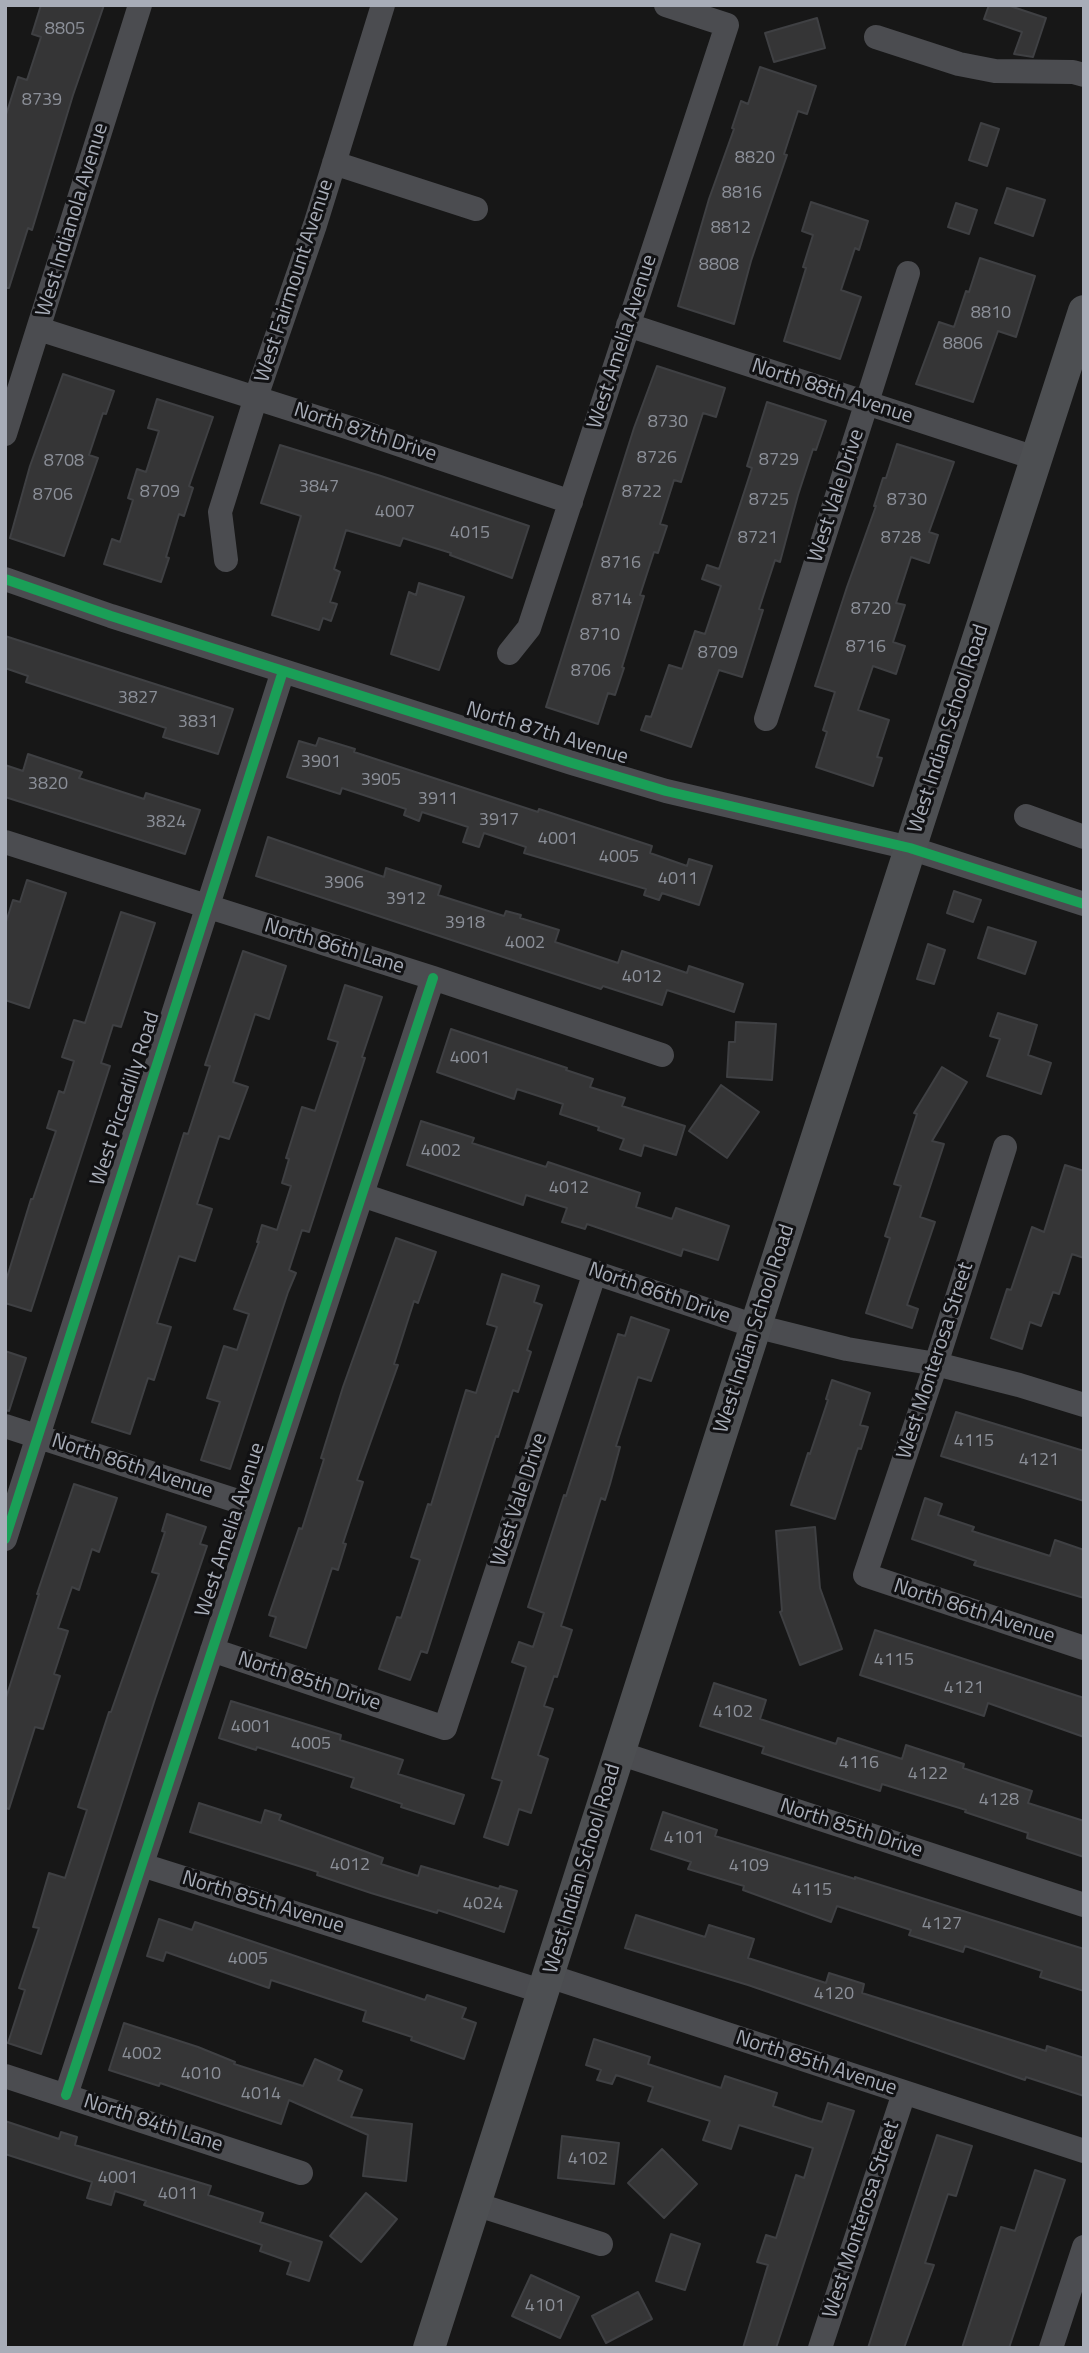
<!DOCTYPE html>
<html>
<head>
<meta charset="utf-8">
<style>
	body { margin:0 }
	#map { position:relative; width:1089px; height:2353px; overflow:hidden; background:#171717; font-family:"Titillium Web",sans-serif }
	canvas { display:block }
	.frame { position:absolute; inset:0; border:7px solid #a8adb8; pointer-events:none }
</style>
</head>
<body>
<div id="map">
<canvas width="1089" height="2353"></canvas>
<div class="frame"></div>
</div>
<script>
const c = document.querySelector('canvas').getContext('2d');
c.lineJoin = 'round';
function paint(path, color) { c.fillStyle = color; c.fill(path, 'evenodd'); }
const toPath = rows => new Path2D(rows.map(r => 'M' + r).join(''));
function stroke(path, color, width, dash) { c.strokeStyle = color; c.lineWidth = width; c.lineCap = dash ? 'butt' : 'round'; c.setLineDash(dash || []); c.stroke(path); }
function label(font, color, halo, rows, align = 'center') {
  c.font = font + ' "Titillium Web",sans-serif'; c.lineWidth = 6; c.setLineDash([]); c.textBaseline = 'middle'; c.strokeStyle = halo; c.fillStyle = color; for (const [text, x, y, turn = 0] of rows) {
    c.save(); c.translate(x, y); c.rotate((+turn || 0) * Math.PI / 180); c.textAlign = isNaN(turn) ? turn : align; if (halo) c.strokeText(text, 0, 0); c.fillText(text, 0, 0); c.restore();
  }
}
const building = toPath([
	[41,5,104,5,73,95,32,230,28,228,9,288,5,288,5,118,18,77,27,80,41,37,32,34,41,5],
	[989,5,1007,5,1046,18,1033,57,1014,54,1022,32,984,19,989,5],
	[817,18,825,48,774,62,765,33,817,18],
	[760,67,816,86,807,114,798,111,784,154,787,155,751,261,734,324,678,306,709,199,734,129,732,128,741,101,748,104,760,67],
	[981,123,999,129,987,166,969,160,981,123],
	[1007,188,1045,200,1033,236,995,223,1007,188],
	[811,202,868,221,859,250,855,248,841,290,861,297,840,359,784,341,806,268,803,267,813,235,802,231,811,202],
	[956,203,977,210,969,234,948,227,956,203],
	[980,258,1035,276,1016,337,998,331,973,402,916,384,939,322,954,327,966,291,969,292,980,258],
	[657,366,725,388,716,417,703,413,681,482,674,480,660,524,667,526,658,553,654,552,640,595,644,596,622,667,624,668,615,695,608,693,598,724,546,707,634,428,657,366],
	[63,374,114,391,106,414,103,413,89,455,98,458,64,556,10,538,30,466,63,374],
	[157,399,213,417,189,486,193,488,184,516,179,514,166,557,169,558,161,582,104,564,112,539,120,542,133,500,128,498,137,469,146,472,159,431,148,428,157,399],
	[767,402,826,421,816,450,813,449,798,495,780,562,775,560,759,609,763,610,742,677,719,670,691,747,641,730,646,716,651,717,669,665,682,669,695,631,705,634,721,586,702,579,707,565,719,569,752,468,747,466,767,402],
	[897,444,954,462,929,532,938,535,929,563,911,557,896,603,905,605,893,642,905,646,896,674,873,666,858,710,889,720,877,757,882,758,873,786,816,767,827,732,823,730,835,692,815,686,847,587,876,506,874,506,883,478,886,478,897,444],
	[280,445,381,476,529,526,512,578,450,555,451,553,403,538,400,546,346,530,334,569,340,572,330,602,337,604,331,621,323,618,319,630,272,615,301,516,261,503,280,445],
	[419,583,464,597,439,670,391,654,409,592,416,595,419,583],
	[5,636,233,709,218,754,163,737,166,728,26,682,28,676,5,668,5,636],
	[319,738,355,749,354,752,538,812,539,809,652,846,650,853,687,866,689,859,712,866,699,905,662,893,659,900,644,895,646,889,524,853,526,847,484,833,479,847,463,842,468,827,422,812,419,821,404,815,406,809,342,788,340,794,287,777,299,741,316,746,319,738],
	[28,754,82,772,79,778,144,799,146,793,200,810,185,854,5,797,5,765,23,771,28,754],
	[268,837,384,877,386,868,441,886,438,895,504,916,506,911,521,915,520,918,559,930,555,942,618,963,622,951,687,973,689,966,743,984,734,1012,667,990,662,1005,603,986,601,989,256,876,268,837],
	[27,880,66,893,29,1008,5,1000,5,925,13,900,20,902,27,880],
	[954,891,981,900,973,922,947,913,954,891],
	[121,912,155,923,121,1027,113,1025,101,1063,110,1066,31,1311,5,1303,5,1284,31,1199,33,1199,56,1131,47,1128,59,1091,64,1093,74,1061,62,1057,74,1020,85,1023,121,912],
	[988,927,1036,942,1025,974,978,958,988,927],
	[928,944,945,950,934,984,917,979,928,944],
	[243,951,286,966,269,1019,255,1014,233,1082,248,1087,229,1139,219,1136,197,1204,212,1209,195,1261,179,1256,157,1323,171,1327,154,1380,148,1378,130,1434,92,1422,184,1133,188,1134,210,1066,205,1065,243,951],
	[345,985,382,997,362,1057,365,1058,309,1232,302,1230,289,1270,296,1273,288,1292,230,1469,201,1460,220,1402,207,1398,224,1346,237,1350,249,1314,234,1309,259,1242,257,1242,262,1225,277,1230,291,1186,282,1183,289,1159,286,1158,302,1107,315,1111,338,1042,328,1039,345,985],
	[998,1013,1037,1025,1028,1055,1051,1063,1041,1094,987,1076,1000,1039,990,1036,998,1013],
	[736,1022,776,1024,772,1080,727,1077,729,1042,735,1042,736,1022],
	[451,1029,567,1068,566,1070,593,1079,590,1087,625,1098,622,1106,685,1126,676,1155,644,1145,641,1156,620,1149,624,1139,598,1130,599,1127,560,1114,563,1104,517,1089,514,1099,437,1072,451,1029],
	[942,1067,967,1082,932,1141,944,1144,920,1217,935,1222,907,1305,918,1309,912,1328,866,1313,890,1238,885,1236,901,1186,894,1184,917,1114,914,1113,942,1067],
	[721,1085,759,1112,727,1158,689,1131,721,1085],
	[421,1121,474,1138,472,1143,546,1167,548,1162,640,1193,636,1207,672,1219,676,1208,729,1226,718,1260,683,1249,681,1256,587,1224,585,1229,562,1222,567,1208,526,1195,523,1205,407,1165,421,1121],
	[1065,1165,1084,1171,1084,1258,1072,1254,1059,1294,1053,1292,1041,1326,1030,1322,1022,1349,991,1338,1007,1289,1011,1290,1032,1227,1044,1232,1065,1165],
	[396,1238,436,1252,418,1303,414,1301,394,1364,398,1365,357,1480,363,1482,343,1543,346,1544,338,1570,332,1568,306,1648,270,1636,276,1617,269,1615,299,1528,302,1529,324,1459,321,1458,343,1387,396,1238],
	[502,1274,539,1286,534,1302,542,1305,527,1350,531,1352,518,1392,513,1390,498,1437,496,1436,427,1653,421,1651,410,1680,379,1669,397,1617,401,1618,420,1560,411,1557,428,1504,431,1505,466,1390,476,1393,497,1327,487,1324,502,1274],
	[631,1317,669,1330,651,1381,638,1377,616,1446,620,1447,610,1484,605,1500,601,1498,561,1626,572,1630,557,1677,554,1676,544,1706,553,1709,538,1755,548,1759,531,1813,519,1809,508,1845,484,1837,502,1781,492,1778,526,1667,512,1662,519,1642,533,1647,544,1613,528,1607,564,1495,566,1496,618,1334,625,1336,631,1317],
	[5,1351,26,1358,9,1411,5,1410,5,1351],
	[832,1380,870,1393,860,1425,868,1427,861,1449,858,1448,835,1519,791,1505,808,1453,810,1454,828,1400,826,1399,832,1380],
	[956,1412,1084,1451,1084,1501,941,1456,956,1412],
	[74,1484,117,1498,99,1552,92,1549,79,1590,72,1587,58,1628,68,1631,54,1674,60,1676,43,1729,35,1727,9,1809,5,1808,5,1701,39,1594,37,1594,74,1484],
	[925,1498,942,1504,938,1515,974,1527,972,1531,1050,1556,1055,1540,1084,1550,1084,1598,974,1565,976,1561,912,1539,925,1498],
	[167,1514,206,1527,200,1544,207,1546,155,1699,41,2054,8,2043,25,1990,19,1988,39,1928,33,1927,49,1873,65,1878,87,1810,78,1807,109,1712,111,1712,159,1574,152,1572,165,1532,162,1531,167,1514],
	[815,1527,820,1588,842,1649,800,1665,780,1612,782,1611,776,1531,815,1527],
	[875,1630,1084,1698,1084,1737,988,1703,984,1716,860,1675,875,1630],
	[714,1683,766,1700,760,1719,836,1744,838,1738,902,1759,906,1745,964,1764,963,1768,1032,1791,1028,1803,1084,1821,1084,1857,1027,1838,1028,1833,965,1812,966,1810,882,1784,880,1791,814,1770,762,1753,764,1747,700,1726,714,1683],
	[231,1701,341,1735,340,1740,403,1760,398,1774,464,1795,454,1824,401,1807,402,1804,351,1787,354,1778,257,1747,256,1750,219,1738,231,1701],
	[199,1803,261,1823,265,1810,281,1815,279,1820,383,1858,381,1864,418,1876,421,1866,499,1889,500,1886,517,1891,504,1932,438,1910,437,1913,371,1893,317,1875,318,1872,190,1832,199,1803],
	[663,1812,717,1830,715,1836,855,1879,855,1877,1084,1949,1084,1991,1040,1977,1042,1971,965,1946,963,1952,909,1935,911,1930,837,1906,831,1922,743,1890,744,1886,688,1869,691,1862,651,1849,663,1812],
	[636,1915,705,1937,709,1925,754,1939,748,1958,826,1983,829,1973,864,1984,862,1993,1046,2051,1047,2046,1084,2058,1084,2096,1026,2077,1025,2080,748,1985,625,1948,636,1915],
	[159,1919,192,1930,195,1922,425,2000,427,1995,466,2008,462,2018,476,2023,464,2059,411,2040,412,2037,363,2021,366,2011,271,1980,269,1988,166,1952,163,1961,147,1956,159,1919],
	[124,2023,198,2047,235,2062,234,2064,303,2086,315,2059,342,2071,338,2080,362,2090,351,2117,412,2124,406,2181,363,2176,368,2135,289,2100,281,2124,160,2083,159,2086,109,2070,124,2023],
	[594,2039,650,2057,648,2064,721,2088,725,2076,777,2093,773,2106,811,2119,822,2122,828,2103,854,2111,776,2348,743,2348,768,2265,757,2262,766,2235,776,2238,796,2175,804,2178,813,2148,739,2125,731,2149,703,2140,710,2121,648,2101,653,2087,616,2075,612,2084,597,2080,601,2070,586,2065,594,2039],
	[5,2121,59,2139,61,2132,77,2137,75,2145,211,2186,208,2195,263,2213,260,2222,322,2242,309,2281,287,2274,291,2262,260,2251,262,2245,144,2205,146,2201,115,2191,111,2205,87,2198,92,2182,5,2154,5,2121],
	[937,2135,972,2146,956,2196,948,2194,925,2263,934,2265,904,2348,868,2348,937,2135],
	[562,2136,619,2143,614,2184,558,2178,562,2136],
	[662,2149,697,2184,664,2218,628,2183,662,2149],
	[1035,2170,1065,2180,1009,2348,962,2348,1001,2227,1015,2231,1035,2170],
	[366,2193,397,2219,361,2262,330,2236,366,2193],
	[671,2234,700,2244,685,2290,656,2281,671,2234],
	[531,2275,579,2297,560,2338,512,2316,531,2275],
	[638,2292,652,2319,606,2343,592,2316,638,2292]
]);
paint(building, '#353536');
stroke(building, '#3f4043', 2);
stroke(toPath([
	[876,37,959,64,995,71,1073,72,1084,75],
	[334,163,476,209],
	[628,325,1035,458],
	[39,329,350,428,571,502],
	[5,434,140,5],
	[226,560,220,512,256,397,315,225,383,5],
	[5,579,111,616,572,763,666,791,910,848,1084,904],
	[509,653,529,628,727,25,666,5],
	[766,719,908,273],
	[1026,816,1084,837],
	[5,842,433,978,662,1055],
	[1005,1147,936,1364,865,1575,1084,1648],
	[362,1195,755,1326,847,1349,936,1364,1019,1385,1084,1405],
	[5,1426,259,1508],
	[5,1539,283,671],
	[212,1650,445,1728,595,1272],
	[619,1753,1084,1905],
	[142,1865,544,1992],
	[549,1976,1084,2151],
	[5,2076,301,2173],
	[66,2095,433,978],
	[475,2204,601,2244],
	[820,2348,904,2093],
	[1051,2348,1084,2247]
]), '#4b4c50', 24);
stroke(toPath([
	[429,2348,748,1350,1084,311]
]), '#4d4f52', 32);
stroke(toPath([
	[5,579,111,616,572,763,666,791,910,848,1084,904],
	[5,1539,283,671],
	[66,2095,433,978]
]), '#1a9f57', 10);
label('18px', '#8b8f98', null, [
	["8805",65,30],
	["8739",42,101],
	["8820",755,159],
	["8816",742,194],
	["8812",731,229],
	["8808",719,266],
	["8810",991,314],
	["8806",963,345],
	["8730",668,423],
	["8726",657,459],
	["8729",779,461],
	["8708",64,462],
	["3847",319,488],
	["8709",160,493],
	["8722",642,493],
	["8706",53,496],
	["8725",769,501],
	["8730",907,501],
	["4007",395,513],
	["4015",470,534],
	["8721",758,539],
	["8728",901,539],
	["8716",621,564],
	["8714",612,601],
	["8720",871,610],
	["8710",600,636],
	["8716",866,648],
	["8709",718,654],
	["8706",591,672],
	["3827",138,699],
	["3831",198,723],
	["3901",321,763],
	["3905",381,781],
	["3820",48,785],
	["3911",438,800],
	["3917",499,821],
	["3824",166,823],
	["4001",558,840],
	["4005",619,858],
	["4011",678,880],
	["3906",344,884],
	["3912",406,900],
	["3918",465,924],
	["4002",525,944],
	["4012",642,978],
	["4001",470,1059],
	["4002",441,1152],
	["4012",569,1189],
	["4115",974,1442],
	["4121",1039,1461],
	["4115",894,1661],
	["4121",964,1689],
	["4102",733,1713],
	["4001",251,1728],
	["4005",311,1745],
	["4116",859,1764],
	["4122",928,1775],
	["4128",999,1801],
	["4101",684,1839],
	["4012",350,1866],
	["4109",749,1867],
	["4115",812,1891],
	["4024",483,1905],
	["4127",942,1925],
	["4005",248,1960],
	["4120",834,1995],
	["4002",142,2055],
	["4010",201,2075],
	["4014",261,2095],
	["4102",588,2160],
	["4001",118,2179],
	["4011",178,2195],
	["4101",545,2307]
]);
label('21px', '#a8adb8', '#111113', [
	["West Indianola Avenue",73,220,-73],
	["West Fairmount Avenue",295,281,-72],
	["West Amelia Avenue",623,342,-72],
	["North 88th Avenue",832,392,18],
	["North 87th Drive",365,433,18],
	["West Vale Drive",837,496,-72],
	["West Indian School Road",949,729,-72],
	["North 87th Avenue",547,734,17],
	["North 86th Lane",334,947,17],
	["West Piccadilly Road",126,1099,-72],
	["North 86th Drive",659,1294,19],
	["West Indian School Road",755,1329,-72],
	["West Monterosa Street",936,1361,-72],
	["North 86th Avenue",132,1467,18],
	["West Vale Drive",520,1500,-72],
	["West Amelia Avenue",231,1530,-72],
	["North 86th Avenue",974,1612,18],
	["North 85th Drive",309,1682,18],
	["North 85th Drive",851,1829,18],
	["West Indian School Road",583,1869,-73],
	["North 85th Avenue",263,1903,17],
	["North 85th Avenue",816,2064,18],
	["North 84th Lane",153,2124,18],
	["West Monterosa Street",862,2220,-72]
]);
</script>
</body>
</html>
